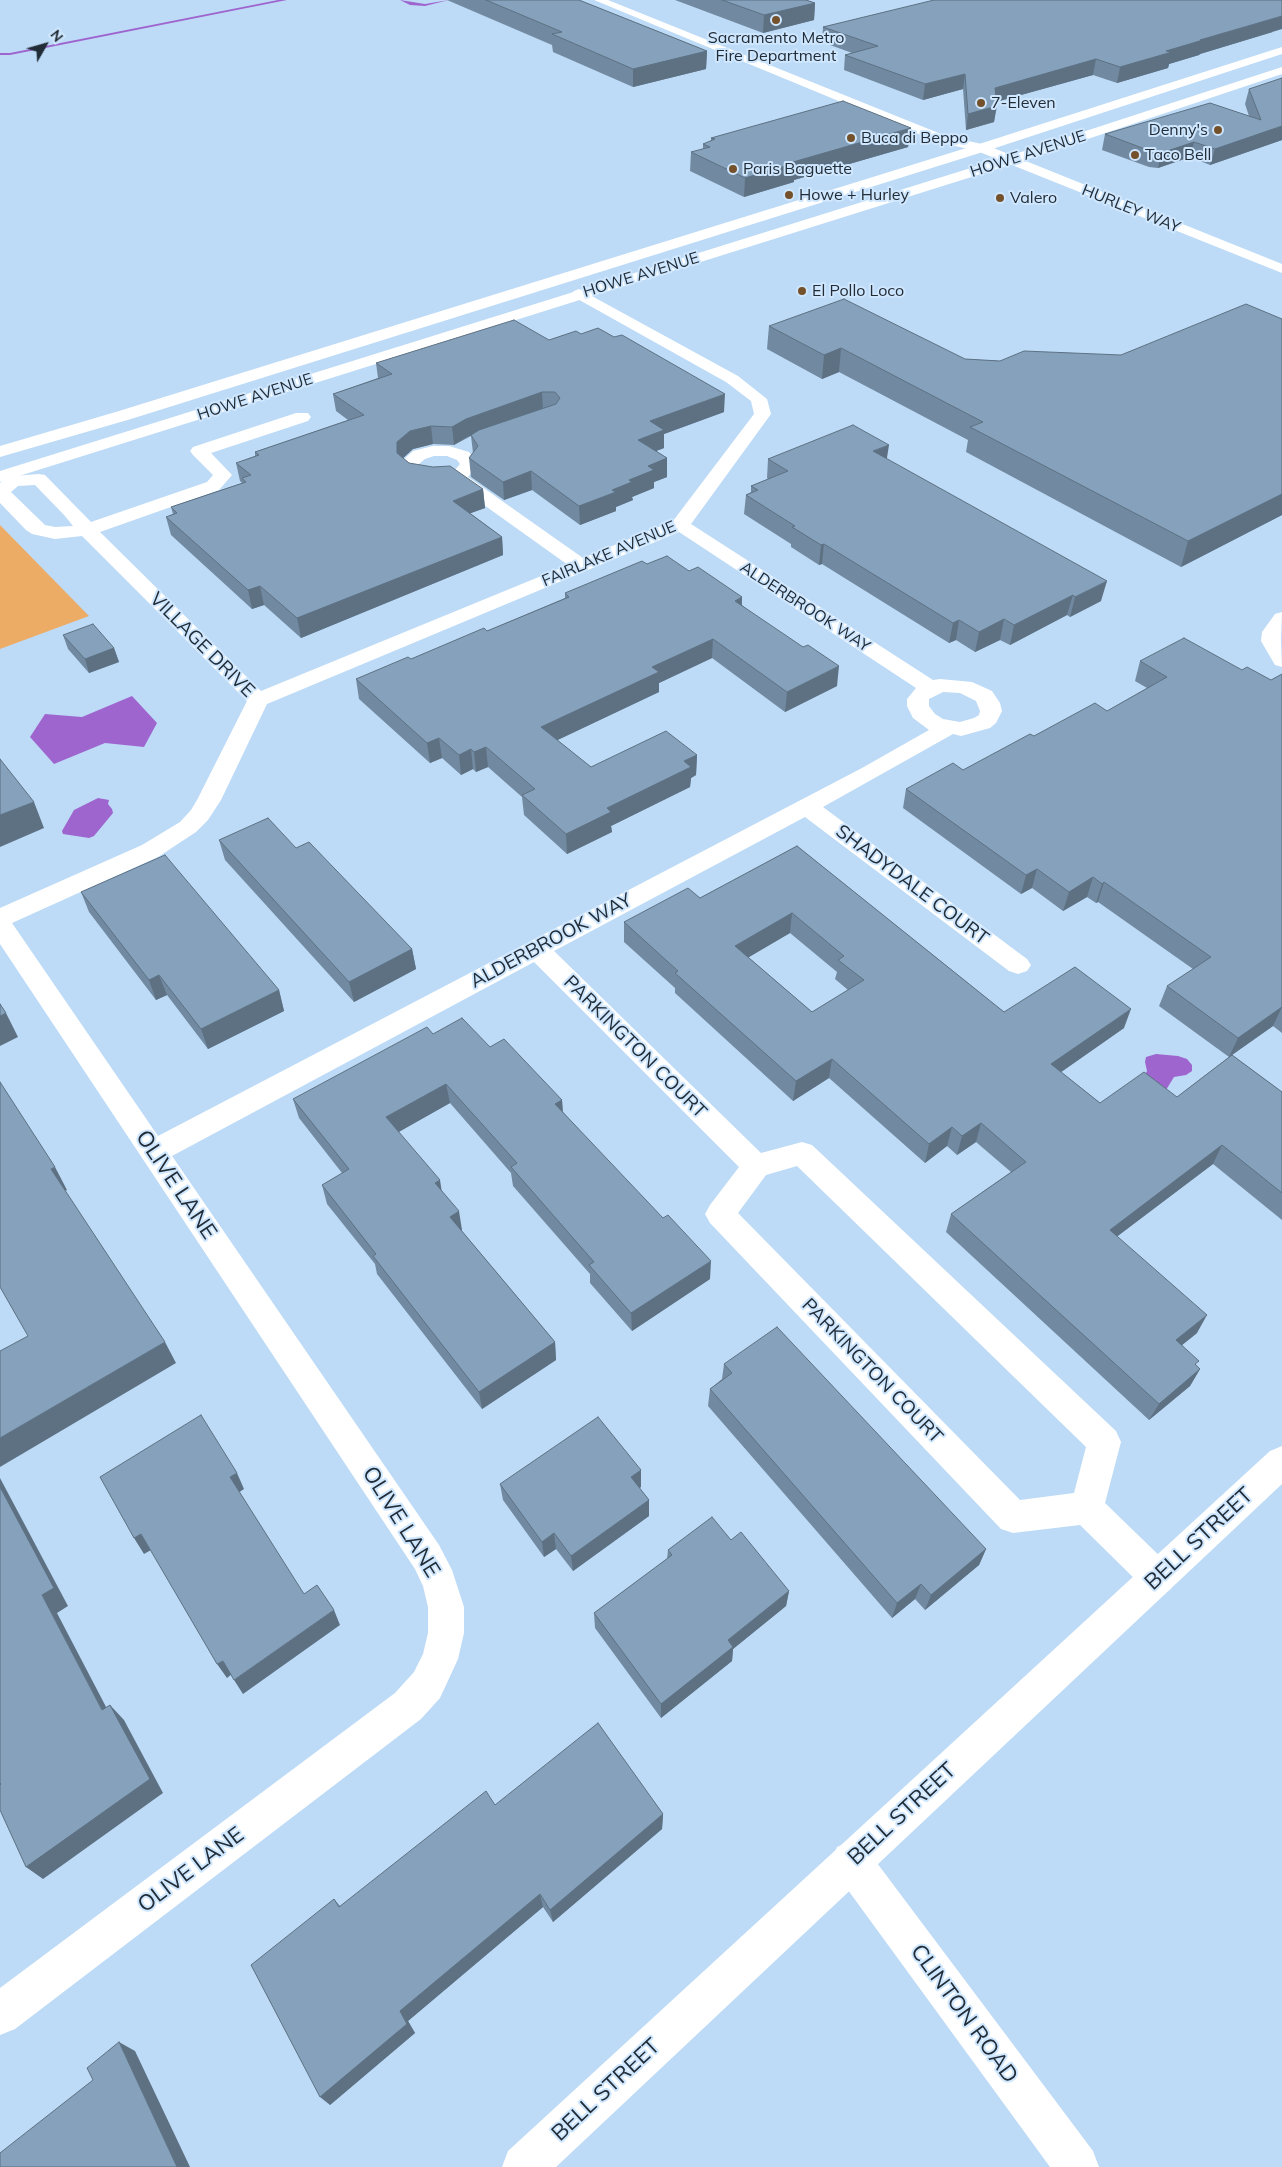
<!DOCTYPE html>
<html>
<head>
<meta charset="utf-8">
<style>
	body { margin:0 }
	#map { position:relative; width:1282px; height:2167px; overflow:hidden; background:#bddbf7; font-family:Mulish,sans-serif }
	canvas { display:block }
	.north { position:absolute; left:20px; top:20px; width:50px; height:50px; -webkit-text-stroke:4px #cfe7fe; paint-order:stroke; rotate:52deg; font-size:14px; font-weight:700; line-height:20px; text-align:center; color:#212c37 }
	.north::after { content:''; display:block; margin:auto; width:18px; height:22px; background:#212c37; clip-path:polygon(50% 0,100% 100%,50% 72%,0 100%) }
</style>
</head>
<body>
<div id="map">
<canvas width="1282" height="2167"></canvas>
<div class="north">N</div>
</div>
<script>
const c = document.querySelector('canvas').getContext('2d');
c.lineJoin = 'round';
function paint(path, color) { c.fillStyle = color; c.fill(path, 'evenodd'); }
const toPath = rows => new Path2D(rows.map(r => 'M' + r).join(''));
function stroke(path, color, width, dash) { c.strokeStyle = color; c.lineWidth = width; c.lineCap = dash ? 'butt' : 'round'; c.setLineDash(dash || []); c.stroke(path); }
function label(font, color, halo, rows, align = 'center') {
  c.font = font + ' Mulish,sans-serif'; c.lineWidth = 4; c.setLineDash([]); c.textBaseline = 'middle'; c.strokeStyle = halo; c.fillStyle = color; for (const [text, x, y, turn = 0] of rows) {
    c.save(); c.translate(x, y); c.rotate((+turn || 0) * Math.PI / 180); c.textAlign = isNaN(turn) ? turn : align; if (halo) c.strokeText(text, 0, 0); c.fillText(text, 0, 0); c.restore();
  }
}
paint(toPath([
	[0,525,89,616,0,649]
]), '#ecac66');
paint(toPath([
	[132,696,157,723,144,747,105,743,54,764,30,737,45,714,82,717],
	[98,798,109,800,108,804,112,809,113,813,94,836,89,838,63,834,62,831,74,810],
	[1156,1054,1178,1056,1187,1059,1192,1065,1192,1071,1186,1075,1174,1077,1166,1090,1143,1078,1147,1071,1145,1062,1146,1057]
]), '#9e65ce');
paint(toPath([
	[278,0,287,0,10,55,0,55,0,53,10,53,278,0],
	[400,0,425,4,449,0,425,6,410,5,400,0]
]), '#9e65ce');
paint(toPath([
	[579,289,738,376,767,399,771,414,691,524,933,680,940,679,972,682,992,691,1000,703,1002,711,996,723,990,728,961,736,953,734,823,807,1027,959,1031,965,1027,971,1018,974,1009,971,805,817,554,951,761,1153,802,1142,812,1145,1116,1431,1121,1442,1105,1503,1170,1566,1176,1578,1170,1590,1158,1595,1146,1590,1080,1525,1013,1533,1001,1529,710,1223,705,1214,710,1205,739,1167,534,962,172,1156,439,1545,452,1570,464,1607,464,1633,458,1659,440,1698,421,1719,15,2029,0,2035,0,1988,395,1693,414,1672,423,1654,428,1633,428,1607,423,1586,415,1569,0,944,0,908,142,845,180,822,191,810,197,800,247,701,82,536,55,539,32,534,26,530,0,503,0,483,7,477,13,476,39,474,45,475,91,522,207,482,213,475,193,455,190,451,193,447,296,413,308,413,311,417,308,421,211,453,232,475,219,490,100,532,261,691,568,565,449,480,446,476,449,472,456,469,460,464,457,460,447,456,434,456,425,459,419,464,419,469,429,474,445,475,448,479,445,483,426,484,407,477,401,470,401,462,413,451,433,446,449,446,469,452,478,464,468,477,583,558,673,521,754,414,751,401,726,382,574,297,571,294,574,291,579,289],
	[35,485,65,516,73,526,55,527,45,525,11,492,18,486,35,485],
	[679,532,916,688,907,699,907,706,913,718,929,730,862,768,158,1136,12,923,158,857,196,832,208,820,221,800,267,704,679,532],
	[943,692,960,693,976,701,980,711,979,715,974,718,960,722,943,719,935,714,929,706,929,699,943,692],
	[797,1166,1086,1447,1074,1493,1020,1500,738,1213,766,1175,797,1166],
	[1282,612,1281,641,1282,667,1275,665,1261,641,1262,632,1275,614,1282,612],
	[851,1841,865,1847,1093,2151,1099,2167,1050,2167,837,1875,831,1861,837,1847,851,1841]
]), '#fff');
paint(toPath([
	[594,0,608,0,946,136,986,145,1282,264,1282,273,977,151,938,142,594,0],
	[1282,1446,1282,1484,556,2167,502,2167,508,2151,1270,1451,1282,1446]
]), '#fff');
paint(toPath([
	[1282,47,1282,54,986,151,131,419,0,457,0,446,119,411,976,145,1282,47],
	[1282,67,1282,74,1016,163,0,482,0,471,1006,157,1282,67]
]), '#fff');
paint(toPath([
	[447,0,579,0,707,51,706,69,633,87,553,52,552,45],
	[675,0,806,0,815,3,814,20,763,33],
	[823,27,1273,32,1200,54,1199,55,1169,64,1168,68,1117,83,1093,75,996,102,994,122,966,130,963,89,923,100,844,70,845,55,852,53,822,42],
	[1249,89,1282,140,1210,165,1190,157,1158,168,1149,167,1102,150,1105,134,1249,116,1245,104],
	[911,128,908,147,794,180,794,182,744,197,690,171,691,152,703,149,703,144,711,141,711,138],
	[1282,319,1282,515,1181,567,966,452,968,440,839,372,822,379,767,349,769,326,965,359,1000,361,1121,355],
	[549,340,724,412,664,434,664,448,656,451,667,458,667,477,654,482,654,488,632,497,633,500,616,507,616,511,580,525,532,490,504,500,471,477,469,458,473,453,471,436,454,445,433,444,413,449,403,458,409,463,483,489,485,508,470,513,502,537,503,555,301,638,264,605,252,609,171,535,166,517,173,514,171,507,242,483,240,481,236,463,255,456,255,452,348,420,336,411,333,394,378,378,376,363],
	[768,459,887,459,1101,601,1070,617,1067,615,1010,645,1000,640,975,652,956,640,949,643,822,564,819,565,791,547,791,544,744,514,746,495,751,492,751,486,768,479,767,478],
	[647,564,689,571,742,597,742,605,837,686,785,712,712,658,659,683,659,692,557,740,591,767,697,755,696,775,691,778,690,787,611,826,612,832,567,854,524,815,522,797,488,767,476,772,473,769,461,775,442,758,430,763,359,699,356,679,487,631,565,598,565,593],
	[63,635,114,648,119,662,89,673,68,649],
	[1140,661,1242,670,1271,680,1282,674,1282,1033,1273,1026,1232,1055,1282,1092,1282,1220,1213,1164,1117,1236,1197,1333,1182,1345,1196,1366,1200,1369,1190,1386,1149,1420,946,1232,951,1214,1011,1172,976,1142,957,1155,947,1146,925,1163,829,1078,793,1101,675,993,675,988,624,942,624,922,700,898,797,846,1004,1012,1124,1028,1061,1072,1100,1103,1177,1097,1229,1057,1159,1006,1167,986,1193,969,1098,902,1096,903,1087,897,1063,911,1032,888,1021,894,903,808,906,789,963,770,1034,736,1107,711,1147,688,1135,681],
	[790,933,837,972,835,979,848,990,812,1012,748,957],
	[219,840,412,949,416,969,354,1002,225,860],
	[81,892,279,990,284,1011,208,1049,167,995,156,1000,89,912],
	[433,1034,490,1047,562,1100,563,1112,710,1279,632,1331,590,1283,590,1274,513,1186,511,1173,450,1103,398,1132,442,1191,462,1230,461,1230,555,1342,556,1360,482,1409,377,1274,375,1264,327,1204,322,1185,342,1173,299,1118,293,1099],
	[724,1364,986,1549,979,1565,925,1610,915,1599,892,1618,708,1406,710,1389,722,1379],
	[500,1484,641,1487,639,1488,649,1500,649,1516,573,1571,556,1549,544,1557,503,1500],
	[731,1540,789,1591,786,1606,733,1649,732,1661,661,1718,595,1628,594,1613,667,1559,668,1550],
	[495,1805,663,1814,662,1829,553,1922,543,1907,408,2021,415,2033,330,2105,334,1899,340,1906]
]), '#728aa1');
paint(toPath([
	[815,3,814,20,763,33,764,15],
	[1282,16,1282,29,1200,54,1199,55,1169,64,1168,68,1117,83,1120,67,1166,51,1200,40],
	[707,51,706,69,633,87,633,69],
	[1096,59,1093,75,992,103,995,88],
	[965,74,963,89,923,100,925,84],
	[997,106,994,122,966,130,968,114],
	[1282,126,1282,140,1210,165,1215,149],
	[911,128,908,147,794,180,794,182,744,197,745,178,793,162],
	[1194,142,1190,157,1158,168,1161,153],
	[841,348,839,372,822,379,824,355],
	[542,392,543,410,467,437,454,445,452,427,466,419],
	[725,394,724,412,664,434,664,448,638,458,638,440,650,421],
	[431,426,433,444,413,449,400,461,397,453,397,442,410,431],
	[889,445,886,464,873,451],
	[667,458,667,477,654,482,654,488,632,497,633,500,616,507,616,511,580,525,579,506,612,490,629,480,648,466],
	[531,471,532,490,504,500,503,482],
	[483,489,485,508,455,519,453,501],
	[1282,494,1282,515,1181,567,1188,541],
	[502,537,503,555,301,638,297,618],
	[824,544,822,564,819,565,821,545],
	[1107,581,1101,601,1070,617,1075,597],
	[260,586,264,605,252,609,248,590],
	[1073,595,1067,615,1010,645,1014,625],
	[742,597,741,617,735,601],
	[1004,619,1000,640,975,652,979,632],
	[959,620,956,640,949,643,953,623],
	[713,639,712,658,659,683,659,692,543,747,541,727,652,667],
	[114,648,119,662,89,673,85,659],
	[839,666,837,686,785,712,787,692],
	[439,738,442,758,430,763,427,743],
	[486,747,488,767,476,772,474,752],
	[471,749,473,769,461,775,459,755],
	[697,755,696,775,691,778,690,787,611,826,612,832,567,854,566,834,684,761],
	[34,802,44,828,0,847,0,815],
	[1037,869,1032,888,1021,894,1026,875],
	[1093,877,1087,897,1063,911,1069,892],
	[1104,882,1098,902,1096,903,1102,884],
	[792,913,790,933,734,966,735,946],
	[412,949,416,969,354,1002,349,982],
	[159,975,167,995,156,1000,149,980],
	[279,990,284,1011,208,1049,201,1029],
	[1282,1007,1273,1026,1229,1057,1238,1038],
	[1131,1009,1124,1028,1044,1084,1051,1064],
	[6,1013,18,1037,0,1046,0,1016],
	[832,1059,829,1078,793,1101,796,1081],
	[446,1084,450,1103,390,1137,386,1117],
	[562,1100,563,1119,555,1104],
	[981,1123,976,1142,957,1155,962,1136],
	[952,1127,947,1146,925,1163,929,1144],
	[1222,1145,1213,1164,1102,1248,1110,1230],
	[55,1167,67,1190,63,1192,51,1169],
	[440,1180,443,1199,435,1183],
	[459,1211,462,1230,453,1235,450,1217],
	[711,1261,710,1279,632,1331,631,1313],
	[1207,1315,1197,1333,1166,1358,1176,1340],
	[165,1342,176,1363,0,1467,0,1438],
	[555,1342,556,1360,482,1409,479,1392],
	[1200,1369,1190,1386,1149,1420,1159,1404],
	[641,1470,641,1487,631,1494,631,1477],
	[237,1473,244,1489,238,1493,230,1477],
	[0,1478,68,1606,57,1613,116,1726,102,1710,42,1595,0,1487],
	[649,1500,649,1516,573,1571,571,1556],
	[554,1533,556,1549,544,1557,542,1542],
	[141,1534,151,1550,144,1554,134,1538],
	[986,1549,979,1565,925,1610,931,1595],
	[921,1584,915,1599,892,1618,897,1603],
	[789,1591,786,1606,733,1649,732,1661,661,1718,661,1704,728,1640],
	[334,1610,340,1625,243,1694,234,1680],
	[223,1661,232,1674,227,1678,217,1664],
	[110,1705,124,1720,163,1793,43,1879,26,1867],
	[663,1814,662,1829,553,1922,550,1910],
	[540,1894,543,1907,408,2021,415,2033,330,2105,320,2097,400,2011],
	[119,2042,135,2051,190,2167,177,2167]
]), '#5d7183');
const building = toPath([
	[486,0,579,0,707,51,633,69,552,34,562,32,486,0],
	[722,0,806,0,815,3,764,15,722,0],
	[934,0,1282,0,1282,16,1200,40,1203,40,1166,51,1172,52,1120,67,1096,59,995,88,997,106,968,114,965,74,925,84,845,55,878,46,823,27,934,0],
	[1282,78,1282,126,1215,149,1194,142,1161,153,1153,152,1105,134,1210,103,1261,120,1249,89,1282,78],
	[843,101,911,128,793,162,795,163,745,178,691,152,710,147,703,144,715,139,711,138,843,101],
	[844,299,965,359,1000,361,1024,351,1121,355,1246,304,1282,319,1282,494,1188,541,970,427,983,422,841,348,824,355,769,326,844,299],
	[514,320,549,340,576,331,581,334,598,328,614,337,622,335,725,394,650,421,664,430,638,440,667,458,648,466,654,470,629,480,632,482,612,490,616,492,579,506,531,471,503,482,469,458,478,446,471,435,479,430,556,404,560,398,555,392,542,392,466,419,452,427,431,426,410,431,397,442,397,453,409,463,433,467,450,466,483,489,453,501,502,537,297,618,260,586,248,590,166,517,177,513,171,507,246,482,242,478,251,475,236,463,259,455,255,452,364,415,333,394,392,374,376,363,514,320],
	[853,425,889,445,873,451,1107,581,1075,597,1073,595,1014,625,1004,619,979,632,959,620,953,623,824,544,821,545,792,527,795,526,746,495,758,490,751,486,788,471,768,459,853,425],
	[667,556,689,571,698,567,742,597,735,601,803,647,808,645,839,666,787,692,713,639,652,667,659,672,541,727,591,767,666,731,697,755,684,761,691,767,607,808,611,812,566,834,522,795,535,789,486,747,474,752,471,749,459,755,439,738,427,743,356,679,408,657,411,659,484,628,487,631,569,597,565,593,642,561,647,564,667,556],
	[93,624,114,648,85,659,63,635,93,624],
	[1184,638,1242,670,1247,667,1271,680,1282,674,1282,1007,1238,1038,1167,986,1211,957,1104,882,1102,884,1093,877,1069,892,1037,869,1026,875,906,789,953,763,963,770,1030,734,1034,736,1095,703,1107,711,1167,677,1140,661,1184,638],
	[0,759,34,802,0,815,0,759],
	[268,818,296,848,309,842,412,949,349,982,219,840,268,818],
	[797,846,1004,1012,1075,967,1131,1009,1051,1064,1100,1103,1144,1072,1177,1097,1232,1055,1282,1092,1282,1193,1222,1145,1110,1230,1207,1315,1176,1340,1199,1361,1195,1364,1200,1369,1159,1404,951,1214,1026,1162,981,1123,962,1136,952,1127,929,1144,832,1059,796,1081,675,973,678,971,624,922,688,888,700,898,797,846],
	[792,913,844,956,838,960,864,980,812,1012,735,946,792,913],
	[165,855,279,990,201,1029,159,975,149,980,81,892,165,855],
	[0,1004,6,1013,0,1016,0,1004],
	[462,1018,490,1047,504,1039,562,1100,555,1104,663,1218,668,1215,711,1261,631,1313,589,1265,594,1262,511,1167,517,1163,446,1084,386,1117,440,1180,435,1183,459,1211,450,1217,555,1342,479,1392,373,1256,376,1254,322,1185,349,1169,293,1099,427,1027,433,1034,462,1018],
	[0,1082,55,1167,51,1169,165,1342,0,1438,0,1351,28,1336,0,1287,0,1082],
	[777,1327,986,1549,931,1595,921,1584,897,1603,710,1389,732,1373,724,1364,777,1327],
	[201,1415,237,1473,230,1477,304,1594,317,1585,334,1610,234,1680,223,1661,217,1664,141,1534,134,1538,100,1477,201,1415],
	[598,1417,641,1470,631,1477,649,1500,571,1556,554,1533,542,1542,500,1484,598,1417],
	[0,1487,54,1588,42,1595,102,1710,110,1705,150,1779,26,1867,0,1810,0,1785,1,1784,0,1783,0,1487],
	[712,1517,731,1540,741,1532,789,1591,728,1640,733,1647,661,1704,594,1613,672,1555,668,1550,712,1517],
	[598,1723,663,1814,550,1910,540,1894,400,2011,407,2024,320,2097,251,1965,334,1899,339,1907,486,1791,495,1805,598,1723],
	[119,2042,177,2167,0,2167,0,2153,93,2080,87,2068,119,2042]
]);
paint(building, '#85a1bb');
stroke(building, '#5d7183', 1);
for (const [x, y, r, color] of [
	[776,20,5,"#74512a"],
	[981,103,5,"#74512a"],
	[1218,130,5,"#74512a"],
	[851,138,5,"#74512a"],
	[1135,155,5,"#74512a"],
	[733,169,5,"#74512a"],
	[789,195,5,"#74512a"],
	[1000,198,5,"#74512a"],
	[802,291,5,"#74512a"]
]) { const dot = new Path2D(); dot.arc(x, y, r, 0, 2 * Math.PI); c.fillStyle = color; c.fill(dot); stroke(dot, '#cfe7fe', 2); }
label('16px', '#212c37', '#cfe7fe', [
	["Sacramento Metro",776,38,"center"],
	["Fire Department",776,56,"center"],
	["7-Eleven",991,103],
	["Denny's",1208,130,"right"],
	["Buca di Beppo",861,138],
	["Taco Bell",1145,155],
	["Paris Baguette",743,169],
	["Howe + Hurley",799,195],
	["Valero",1010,198],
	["El Pollo Loco",812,291]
], 'left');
label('16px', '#212c37', '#cfe7fe', [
	["HOWE AVENUE",1028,154,-18],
	["HURLEY WAY",1131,209,22],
	["HOWE AVENUE",641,275,-17],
	["HOWE AVENUE",255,397,-18],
	["FAIRLAKE AVENUE",609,554,-23],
	["ALDERBROOK WAY",805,607,33]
]);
label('19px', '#212c37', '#cfe7fe', [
	["VILLAGE DRIVE",202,645,45],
	["SHADYDALE COURT",912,885,37],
	["ALDERBROOK WAY",551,941,-28],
	["PARKINGTON COURT",635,1047,45],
	["PARKINGTON COURT",872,1371,46]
]);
label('22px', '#212c37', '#cfe7fe', [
	["OLIVE LANE",176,1185,56],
	["OLIVE LANE",401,1522,58],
	["BELL STREET",1199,1539,-43],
	["BELL STREET",902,1814,-43],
	["OLIVE LANE",191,1870,-37],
	["CLINTON ROAD",964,2014,54],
	["BELL STREET",606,2090,-43]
]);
</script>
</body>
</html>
